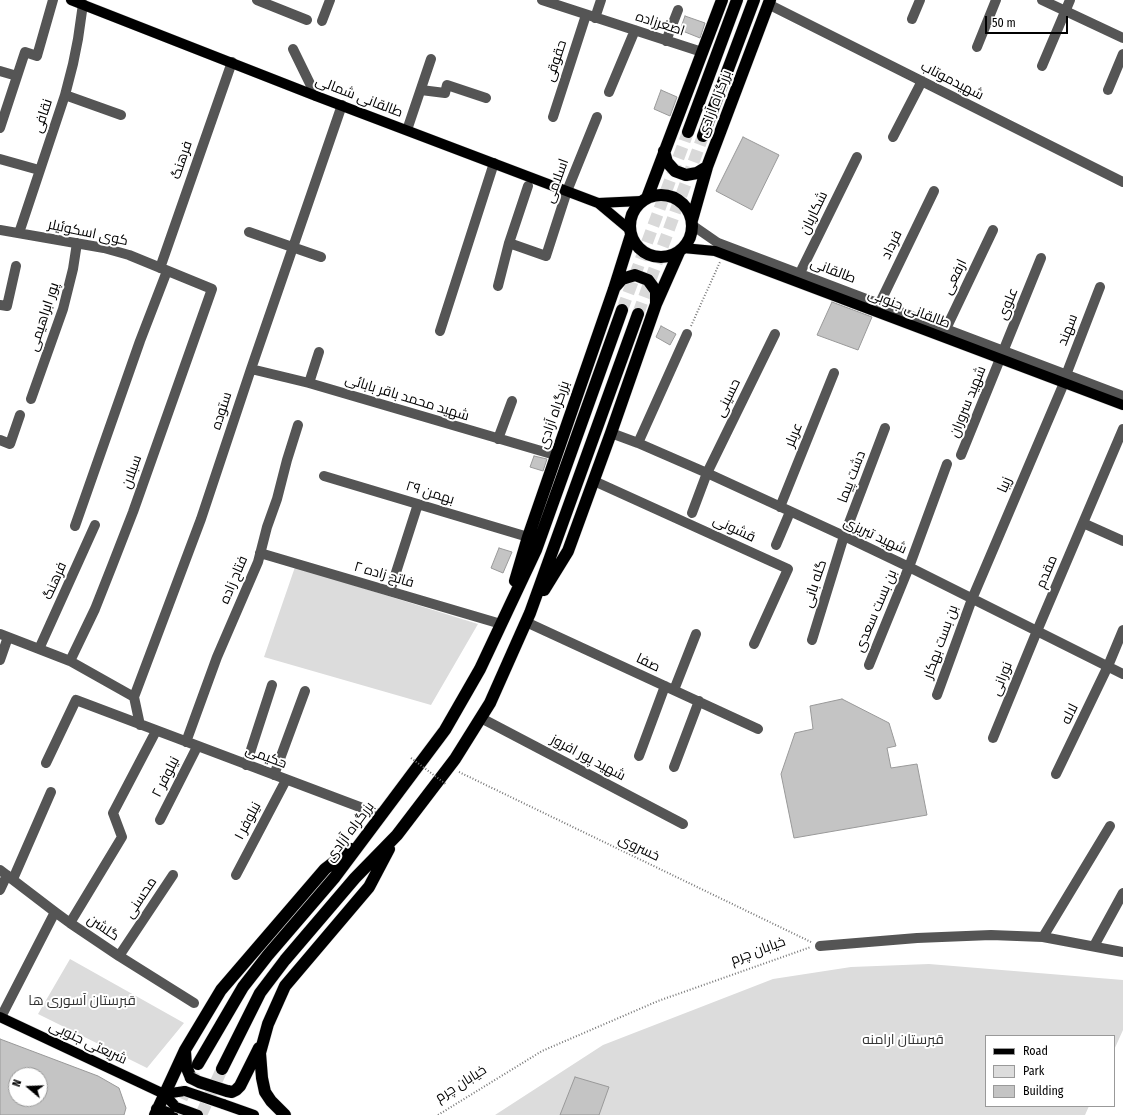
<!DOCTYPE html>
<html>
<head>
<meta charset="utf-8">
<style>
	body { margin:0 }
	#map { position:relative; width:1123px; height:1115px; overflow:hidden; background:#fff; font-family:"Fira Sans Condensed",sans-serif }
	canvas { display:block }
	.legend { position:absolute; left:985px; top:1035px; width:130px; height:72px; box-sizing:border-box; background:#fff; border:1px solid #999; margin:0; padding:5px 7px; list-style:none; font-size:12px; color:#000 }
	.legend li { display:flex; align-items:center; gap:8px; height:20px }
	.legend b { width:20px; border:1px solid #999 }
	.north { position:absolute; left:8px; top:1067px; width:40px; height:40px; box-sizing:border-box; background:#fff; border:1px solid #999; border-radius:50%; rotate:289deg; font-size:11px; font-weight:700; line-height:16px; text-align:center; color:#000 }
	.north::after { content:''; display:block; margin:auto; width:14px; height:18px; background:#000; clip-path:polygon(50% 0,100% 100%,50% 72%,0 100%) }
	.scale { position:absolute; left:985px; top:16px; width:83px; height:18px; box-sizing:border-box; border:2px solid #000; border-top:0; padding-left:5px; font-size:12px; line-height:14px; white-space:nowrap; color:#000; -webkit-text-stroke:3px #fff; paint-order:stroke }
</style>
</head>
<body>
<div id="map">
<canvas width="1123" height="1115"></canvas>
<ul class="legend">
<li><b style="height:5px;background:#000"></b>Road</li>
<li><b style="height:11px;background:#dcdcdc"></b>Park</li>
<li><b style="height:11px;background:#c4c4c4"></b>Building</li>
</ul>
<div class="north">N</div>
<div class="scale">50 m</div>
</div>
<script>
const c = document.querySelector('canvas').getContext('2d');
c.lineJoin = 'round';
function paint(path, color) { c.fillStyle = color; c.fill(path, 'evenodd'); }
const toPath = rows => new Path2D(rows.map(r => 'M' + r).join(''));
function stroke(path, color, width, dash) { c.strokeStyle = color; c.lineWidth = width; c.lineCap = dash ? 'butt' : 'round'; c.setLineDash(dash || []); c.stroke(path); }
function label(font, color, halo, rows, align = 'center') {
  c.font = font + ' "Fira Sans Condensed",Cairo,sans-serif'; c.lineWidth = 4; c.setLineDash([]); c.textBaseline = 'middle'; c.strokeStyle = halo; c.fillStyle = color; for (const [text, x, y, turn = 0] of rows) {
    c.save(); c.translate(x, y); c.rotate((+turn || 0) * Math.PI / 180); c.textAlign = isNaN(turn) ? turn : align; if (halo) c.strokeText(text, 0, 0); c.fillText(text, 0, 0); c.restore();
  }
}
paint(toPath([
	[295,567,478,624,431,705,264,657],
	[70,959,184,1023,147,1068,38,1014],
	[929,964,1123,980,1123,1030,1114,1050,1114,1036,986,1036,986,1106,1089,1106,1085,1115,495,1115,603,1045,773,979,851,967]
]), '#dcdcdc');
const building = toPath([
	[685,16,705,23,700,38,680,30,685,16],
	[661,90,677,97,670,116,654,109,661,90],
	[743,137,779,155,752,210,716,191,743,137],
	[832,302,872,317,858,350,817,335,832,302],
	[661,326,676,334,670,345,656,337,661,326],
	[534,456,547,459,543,471,530,467,534,456],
	[499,548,512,552,503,573,491,568,499,548],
	[842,699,889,723,896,746,887,748,891,768,917,764,927,815,794,838,781,774,795,733,813,729,810,706,842,699],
	[0,1039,98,1076,119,1088,126,1108,124,1115,0,1115,0,1039],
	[16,1075,40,1075,40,1099,16,1099,16,1075],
	[575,1077,609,1087,599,1115,560,1115,575,1077]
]);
paint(building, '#c4c4c4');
stroke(building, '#999', 1);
stroke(toPath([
	[622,310,688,132],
	[638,314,703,136],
	[174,1115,198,1064],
	[201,1115,222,1069]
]), '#d9d9d9', 12, [12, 6]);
const major = toPath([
	[71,0,316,96,598,203,629,229],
	[598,203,641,201],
	[683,248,715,251,1123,405],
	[0,1017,164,1094,176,1107],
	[164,1094,185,1091],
	[223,1104,254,1115]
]);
const highway = toPath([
	[688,132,737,0],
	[703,136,754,0],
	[664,151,667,162,675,171,686,175,697,173,707,167],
	'630 226a31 31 0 1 1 62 0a31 31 0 1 1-62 0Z',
	[647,198,722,0],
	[692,220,707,167,770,0],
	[615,287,622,279,635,275,648,280,656,291,656,303],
	[515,581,528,537,614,289,631,235],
	[544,590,568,551,611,433,656,304,679,252],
	[185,1051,186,1066,191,1078],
	[198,1064,243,987,268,955,335,877,445,730,480,669,536,550,622,310],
	[222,1069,260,993,285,960,355,878,397,835,455,759,490,703,530,613,638,314],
	[227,1091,232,1092,236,1090,240,1086,259,1048],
	[157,1109,172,1115],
	[155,1115,185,1050,221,990,325,869,351,849],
	[285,1115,271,1101,265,1092,262,1078,260,1053,268,1024,285,986,369,887,389,849]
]);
stroke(major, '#dbdbdb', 11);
stroke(highway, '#dbdbdb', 13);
stroke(toPath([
	[691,326,720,262],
	[459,772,811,942],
	[438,1115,542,1051,658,1001,811,947]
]), '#777', 2, [1, 2]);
stroke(toPath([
	[257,0,307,20],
	[542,0,702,52],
	[1042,0,1123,38],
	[768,4,1123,182],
	[595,18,601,0],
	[912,19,920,0],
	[322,21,330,0],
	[666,41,678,10],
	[977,47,996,0],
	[293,49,316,96],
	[1042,66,1070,0],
	[0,71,17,76],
	[421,90,445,93,447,85,486,98],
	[1108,90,1123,54],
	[609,92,635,30],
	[65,95,121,115],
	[553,117,586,15],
	[0,128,25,52,37,56,53,0],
	[407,130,431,59],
	[893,137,922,81],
	[0,159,39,170],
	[692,225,718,243,1123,396],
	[0,230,104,248,129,255,212,289,133,512,112,566,95,609,70,661],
	[249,232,321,257],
	[19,233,65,95,73,64,78,39,83,4],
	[509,243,546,256,567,191,597,117],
	[160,268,232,62],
	[797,279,857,157],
	[498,286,509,243,528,186],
	[0,305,7,306,16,266],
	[877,309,934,191],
	[440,331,494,163],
	[943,335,993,230],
	[251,369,309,383,555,455],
	[309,383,319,352],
	[31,399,63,309,73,269,77,243],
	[611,433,638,443,707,473,844,536,909,567,1123,674],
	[498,439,512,401],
	[0,440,10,444,20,415],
	[638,443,687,334],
	[961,455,1041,258],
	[324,476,528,537],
	[594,481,788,569,754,644],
	[780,507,834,373],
	[692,513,707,473,775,334],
	[1083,523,1123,541],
	[75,526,140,341,167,271],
	[776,545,790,512],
	[260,553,501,624],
	[390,591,418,504],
	[526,622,758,729],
	[0,634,70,661,134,697],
	[812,640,844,536,885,428],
	[39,649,95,525],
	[0,660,8,637],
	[869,665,909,567,947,464],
	[674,690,696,634],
	[937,695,972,599,1064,383,1066,375,1100,287],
	[481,718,683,824],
	[140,725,134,697,201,519,251,369,342,105],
	[993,738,1037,631,1123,429],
	[186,742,217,657,258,562,267,527,277,499,287,460,298,425],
	[639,756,665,686],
	[46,763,76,700,381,815],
	[246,765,272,685],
	[674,767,699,701],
	[1056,774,1108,666,1123,630],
	[274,775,305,691],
	[160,820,197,747],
	[0,870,55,912,70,923,119,956,194,1003],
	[236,875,286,780],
	[13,879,51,792],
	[0,890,7,875],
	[70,923,122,837,113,813,156,731],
	[1043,937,1110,826],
	[820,946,917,938,991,935,1043,937,1123,952],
	[1094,946,1123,893],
	[119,956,173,875],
	[1,1017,55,912]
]), '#555', 10);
stroke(major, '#000', 10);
stroke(highway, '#000', 12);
const majorBridge = toPath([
	[185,1091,223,1104],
	[176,1107,198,1115]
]);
const highwayBridge = toPath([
	[191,1078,199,1082,227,1091]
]);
stroke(majorBridge, '#dbdbdb', 11, []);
stroke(highwayBridge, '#dbdbdb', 13, []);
stroke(toPath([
	[411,758,447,785]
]), '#777', 2, [1, 2]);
stroke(majorBridge, '#000', 10);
stroke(highwayBridge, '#000', 12);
label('14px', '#000', '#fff', [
	["اصغرزاده",660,24,18],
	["حقوقی",556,61,-72],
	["شهیدموتاب",952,81,27],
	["طالقانی شمالی",359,97,21],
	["بزرگراه آزادی",715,104,-69],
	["نقافی",43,116,-72],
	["فرهنگ",182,160,-71],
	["اسلامی",557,181,-70],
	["شکاریان",814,213,-64],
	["کوی اسکوئیلر",88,233,12],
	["فرداد",892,245,-64],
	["طالقانی",833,271,21],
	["ارفعی",955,277,-64],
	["علوی",1008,304,-68],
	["طالقانی جنوبی",909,309,21],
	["پور ابراهیمی",44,317,-72],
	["سهند",1068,330,-69],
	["شهید محمد باقر بابائی",407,398,17],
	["حسینی",728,398,-64],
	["شهید سروران",968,402,-68],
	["ستوده",222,411,-72],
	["بزرگراه آزادی",554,415,-71],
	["عربلر",794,435,-68],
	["سبلان",132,472,-70],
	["دشت پیما",852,477,-69],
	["زیبا",1005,485,-67],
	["۲۹ بهمن",430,493,17],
	["قشونی",734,529,25],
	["شهید تبریزی",875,536,25],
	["مقدم",1047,572,-67],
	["فاتح زاده ۲",384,575,16],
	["فتاح زاده",234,580,-67],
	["فرهنگ",55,581,-66],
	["گله بانی",815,584,-72],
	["بن بست سعدی",876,611,-67],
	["بن بست بهکار",941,642,-70],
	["صفا",648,663,25],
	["نورانی",1002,679,-68],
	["لاله",1070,714,-64],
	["حکیمی",266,757,21],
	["شهید پور افروز",588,758,28],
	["نیلوفر ۲",166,777,-63],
	["نیلوفر ۱",248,821,-62],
	["بزرگراه آزادی",350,832,-53],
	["خسروی",639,848,26],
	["محسنی",141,898,-56],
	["گلشن",103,928,34],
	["خیابان چرم",758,951,-20],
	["شریعتی جنوبی",88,1043,25],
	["خیابان چرم",461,1084,-32]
]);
label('14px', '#333', '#fff', [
	["قبرستان آسوری ها",82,1001],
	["قبرستان ارامنه",903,1040]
]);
</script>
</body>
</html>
